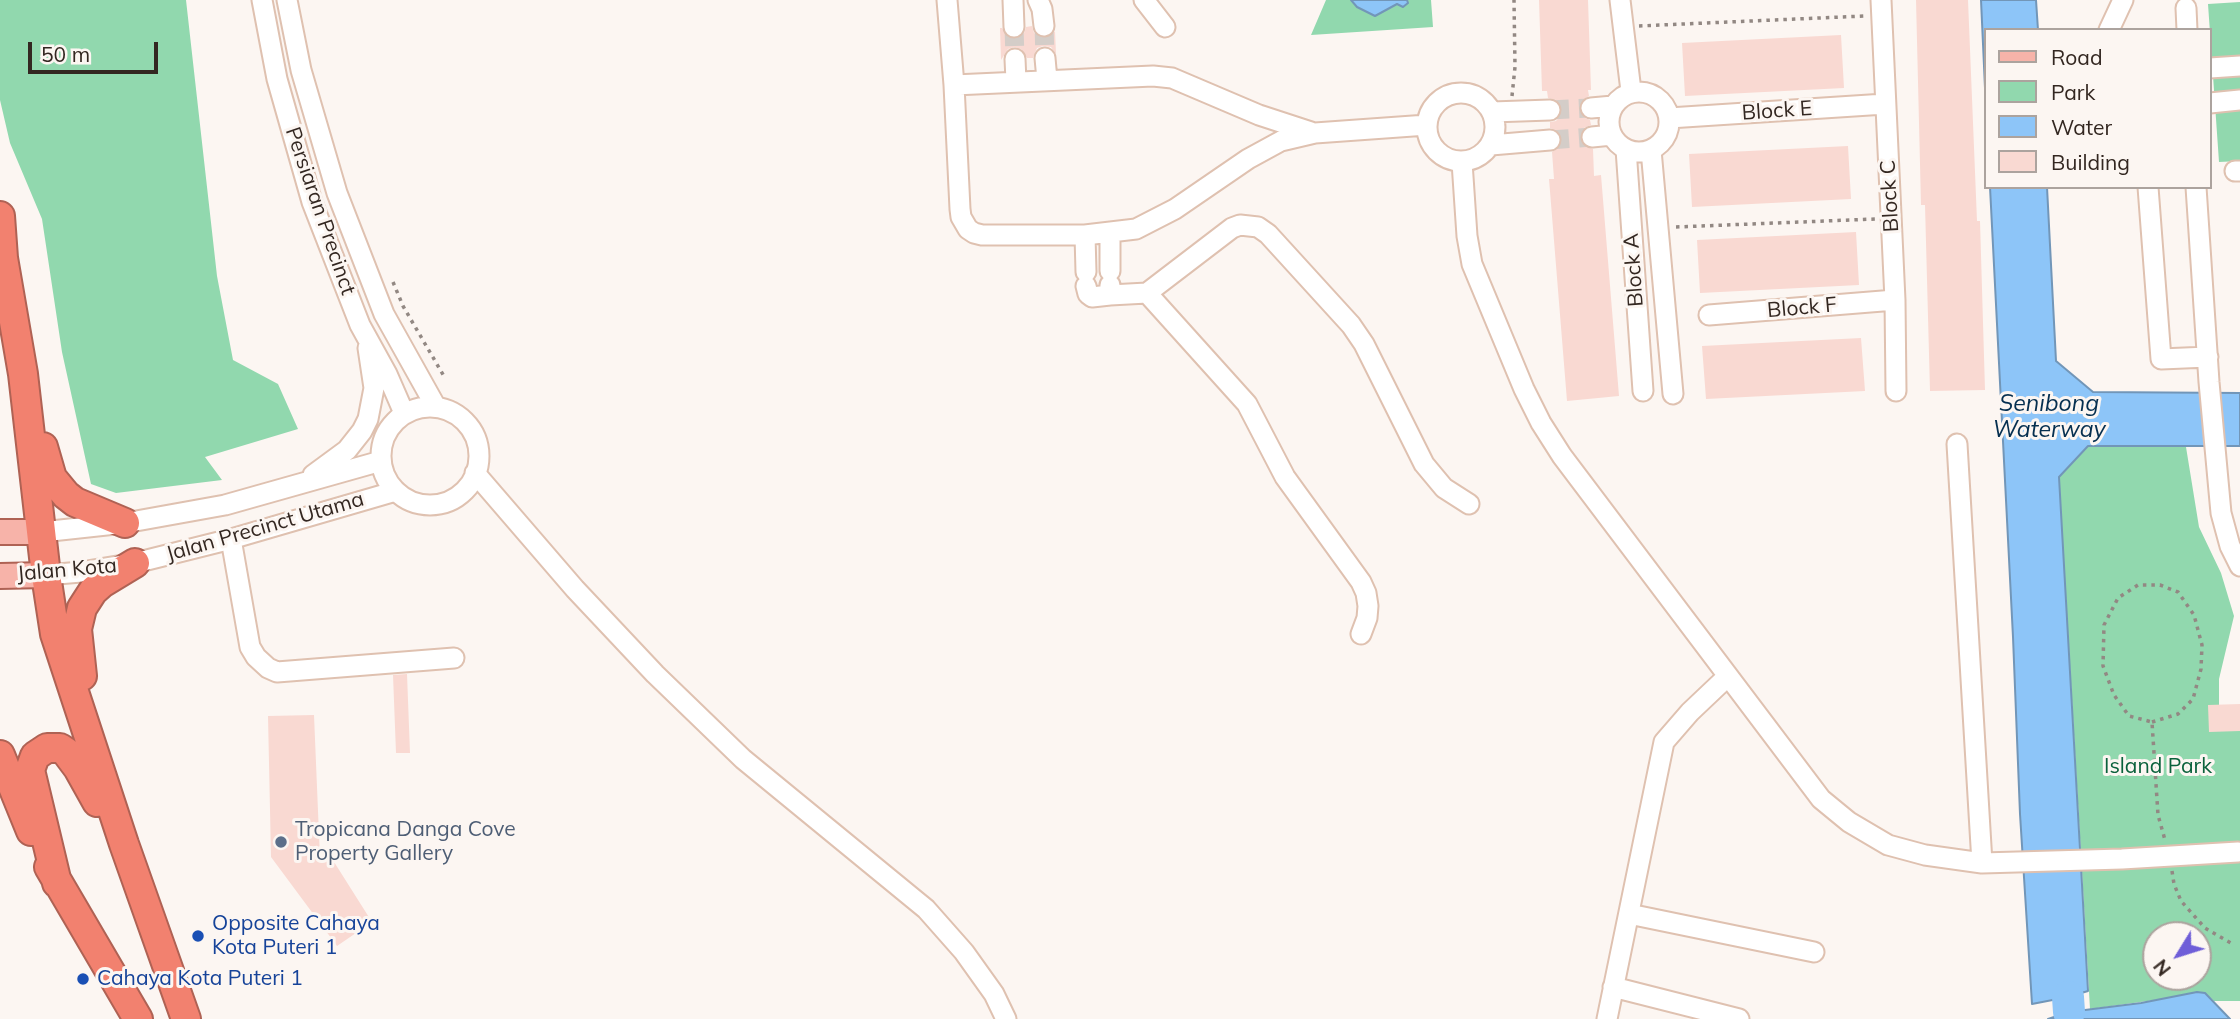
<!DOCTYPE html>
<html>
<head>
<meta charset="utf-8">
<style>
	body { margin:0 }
	#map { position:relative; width:2240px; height:1019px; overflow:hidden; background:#fcf6f2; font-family:Mulish,sans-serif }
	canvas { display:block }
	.legend { position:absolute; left:1984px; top:28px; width:228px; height:161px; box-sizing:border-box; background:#fcf6f2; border:2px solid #aca39e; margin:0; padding:9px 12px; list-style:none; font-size:21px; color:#332721 }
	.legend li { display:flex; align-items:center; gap:14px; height:35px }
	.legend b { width:35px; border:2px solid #aca39e }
	.north { position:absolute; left:2142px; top:921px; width:70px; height:70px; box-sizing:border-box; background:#fcf6f2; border:2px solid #aca39e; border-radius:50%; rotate:232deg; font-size:19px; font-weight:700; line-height:28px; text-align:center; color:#332721 }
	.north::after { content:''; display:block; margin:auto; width:24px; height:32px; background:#6f5ed8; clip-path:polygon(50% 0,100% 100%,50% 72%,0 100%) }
	.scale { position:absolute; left:28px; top:42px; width:130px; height:32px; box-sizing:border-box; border:4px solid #332721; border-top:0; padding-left:9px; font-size:21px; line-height:24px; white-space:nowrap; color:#332721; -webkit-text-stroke:5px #fcf6f2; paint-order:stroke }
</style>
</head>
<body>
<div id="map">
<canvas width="2240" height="1019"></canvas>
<ul class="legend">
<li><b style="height:9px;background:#f7b3a9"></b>Road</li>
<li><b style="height:19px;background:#91d8ae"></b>Park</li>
<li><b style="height:19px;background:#8dc5f8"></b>Water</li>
<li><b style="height:19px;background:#f9d9d2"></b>Building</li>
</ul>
<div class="north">N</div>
<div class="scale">50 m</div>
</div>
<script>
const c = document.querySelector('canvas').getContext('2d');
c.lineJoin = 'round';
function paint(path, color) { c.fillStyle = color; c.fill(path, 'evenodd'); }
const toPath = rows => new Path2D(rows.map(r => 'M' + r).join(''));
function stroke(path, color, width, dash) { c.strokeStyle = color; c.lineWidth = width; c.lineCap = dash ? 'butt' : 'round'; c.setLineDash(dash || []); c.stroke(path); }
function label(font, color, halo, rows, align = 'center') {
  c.font = font + ' Mulish,sans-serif'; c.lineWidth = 6; c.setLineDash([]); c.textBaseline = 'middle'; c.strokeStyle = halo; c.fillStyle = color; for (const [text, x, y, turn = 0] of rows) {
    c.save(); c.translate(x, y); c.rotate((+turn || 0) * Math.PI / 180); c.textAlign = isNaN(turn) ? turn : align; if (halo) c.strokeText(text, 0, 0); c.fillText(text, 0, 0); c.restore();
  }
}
paint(toPath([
	[0,0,186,0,217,276,233,360,278,384,298,429,205,457,222,480,116,493,91,484,62,352,42,219,10,143,0,100],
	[1326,0,1431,0,1433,27,1311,35],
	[2240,2,2240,161,2219,162,2208,4],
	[2088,446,2186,447,2199,527,2221,573,2234,616,2219,679,2219,711,2240,709,2240,1001,2214,1001,2205,993,2090,1009,2059,477],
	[2156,935,2198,935,2198,977,2156,977]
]), '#91d8ae');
const water = toPath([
	[1351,0,1407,0,1408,3,1403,7,1397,4,1375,16,1357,7,1351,0],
	[1981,0,2036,0,2038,30,1986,30,1986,110,1981,0],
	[1990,187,2047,187,2056,361,2093,392,2240,393,2240,446,2088,446,2059,477,2088,991,2068,997,2032,1004,2020,814,2013,637,1990,187],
	[2197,992,2205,993,2230,1019,2048,1019,2069,1012,2141,1003,2197,992]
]);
paint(water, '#8dc5f8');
stroke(water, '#7296b8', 2);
stroke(toPath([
	[2068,997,2069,1012]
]), '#8dc5f8', 32);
paint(toPath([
	[1539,0,1588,0,1591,90,1588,90,1589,96,1580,102,1579,108,1581,116,1590,120,1591,125,1584,128,1580,138,1583,145,1593,149,1594,176,1601,175,1619,396,1567,401,1549,179,1554,179,1552,152,1561,146,1562,140,1560,132,1550,128,1550,122,1556,121,1560,116,1562,109,1556,100,1548,98,1547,91,1542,91],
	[1916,0,1968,0,1977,221,1980,221,1985,390,1930,391,1925,205,1921,205],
	[1032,26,1034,33,1040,37,1051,36,1055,31,1056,54,1051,47,1043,46,1037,48,1033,58,1027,58,1021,49,1014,47,1008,49,1001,60,1000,28,1002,28,1008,37,1015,39,1024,33,1026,27],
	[1841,35,1844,88,1685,96,1682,43],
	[1848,146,1851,199,1692,207,1689,154],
	[1856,232,1859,285,1700,293,1697,240],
	[1861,338,1865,391,1706,399,1702,346],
	[407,674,410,753,396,753,393,675],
	[2240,704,2240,731,2209,732,2208,705],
	[314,715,320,859,329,854,372,922,337,946,271,857,268,716]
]), '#f9d9d2');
stroke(toPath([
	[1044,26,1045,58],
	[1014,27,1015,59],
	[1550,110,1591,108],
	[1550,140,1592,137]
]), '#d4cdc8', 19, [19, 10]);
const minor = toPath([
	[262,0,277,79,312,202,360,325,387,374,404,413],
	[287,0,301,70,337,193,384,314,436,407],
	[947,0,954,85,960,209,961,217,968,229,974,233,982,235,1085,235,1136,229,1175,209,1248,159,1281,141,1315,133,1427,125],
	[1013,0,1014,27],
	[1038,0,1042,9,1044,26],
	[1144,0,1165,27],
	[1620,0,1631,91],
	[1881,0,1895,300,1896,391],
	[2186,8,2187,30],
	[2109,30,2123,0],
	[1045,58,1047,80],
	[1015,59,1016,81],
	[2210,68,2240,66],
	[954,85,1153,76,1172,78,1259,115,1311,132],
	'1609 122a30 30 0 1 1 60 0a30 30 0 1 1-60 0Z',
	'1427 127a34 34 0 1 1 68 0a34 34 0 1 1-68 0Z',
	[2210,103,2240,100],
	[1591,108,1613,106],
	[1492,112,1550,110],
	[1669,118,1885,104],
	[1592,137,1612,135],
	[1491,145,1550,140],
	[1626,149,1643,391],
	[1651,150,1673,394],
	[1462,162,1467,236,1472,264,1524,389,1541,423,1562,456,1821,799,1849,822,1888,845,1925,855,1982,863,2122,859,2238,852],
	[2235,171,2240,171],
	[2148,187,2161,359,2208,357],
	[2196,187,2209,382,2221,513,2230,546,2240,566],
	[1085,235,1086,272],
	[1110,271,1110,233],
	[1086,286,1088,294,1092,297,1110,295,1110,285],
	[1147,293,1247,404,1285,477,1361,582,1366,593,1368,606,1367,618,1361,634],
	[1110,295,1147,293,1232,228,1240,225,1258,227,1268,234,1351,325,1364,344,1424,464,1444,488,1469,504],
	[1709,315,1895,300],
	'381 456a49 49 0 1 1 98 0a49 49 0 1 1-98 0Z',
	[1957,444,1982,863],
	[475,473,575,589,655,674,743,759,926,909,964,952,994,994,1006,1019],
	[313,475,347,450,362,431,368,419,374,388,368,348],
	[42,532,125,523,225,505,381,461],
	[231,539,250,647,256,657,268,668,277,672,454,658],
	[46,575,81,572,135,563,231,539,396,491],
	[1629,914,1814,952],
	[1613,987,1739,1019],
	[1607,1019,1664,742,1690,712,1728,676]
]);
const major = toPath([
	[0,532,42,532],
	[0,576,46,575]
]);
const highway = toPath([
	[0,216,3,258,23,374,46,575,55,634,124,844,186,1019],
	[43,447,52,478,66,495,75,502,125,523],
	[82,676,77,629,82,608,93,591,102,583,135,563],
	[0,755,31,831],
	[49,867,138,1019],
	[57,883,30,770,35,756,47,748,60,748,66,752,78,768,97,802]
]);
stroke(minor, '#dfc1b0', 23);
stroke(major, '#af6254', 28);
stroke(highway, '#af6254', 32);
stroke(toPath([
	[1639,26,1865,16],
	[1512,96,1515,67,1514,0],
	[1676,227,1875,219],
	[393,282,403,306,445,378],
	[2152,722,2178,714,2193,699,2201,669,2202,645,2194,615,2178,592,2160,585,2138,585,2118,598,2104,625,2103,666,2114,695,2129,716,2152,722,2158,815,2165,840],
	[2172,871,2174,884,2181,901,2205,928,2231,943]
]), '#928883', 3.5, [3.5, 5]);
stroke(minor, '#fff', 19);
stroke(major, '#f7b3a9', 24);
stroke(highway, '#f2816f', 28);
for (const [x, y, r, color] of [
	[281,842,7,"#5c6f8a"],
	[198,936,7,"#1a4fb4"],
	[83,979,7,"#1a4fb4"]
]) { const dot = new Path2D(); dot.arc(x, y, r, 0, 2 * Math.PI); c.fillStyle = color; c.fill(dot); stroke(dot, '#fcf6f2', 2.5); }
label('21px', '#332721', '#fcf6f2', [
	["Block E",1777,111,-4],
	["Block C",1890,196,-93],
	["Persiaran Precinct",320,211,71],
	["Block A",1634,270,-94],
	["Block F",1802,308,-5],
	["Jalan Precinct Utama",265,527,-16],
	["Jalan Kota",67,570,-5]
]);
label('21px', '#0a613b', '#fcf6f2', [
	["Island Park",2158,767]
]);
label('21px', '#4e5e75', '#fcf6f2', [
	["Tropicana Danga Cove",295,830],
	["Property Gallery",295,854]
], 'left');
label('21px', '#164399', '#fcf6f2', [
	["Opposite Cahaya",212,924],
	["Kota Puteri 1",212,948],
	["Cahaya Kota Puteri 1",97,979]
], 'left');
label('italic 23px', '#052f50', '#fcf6f2', [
	["Senibong",2049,404],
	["Waterway",2049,430]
]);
</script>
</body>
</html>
